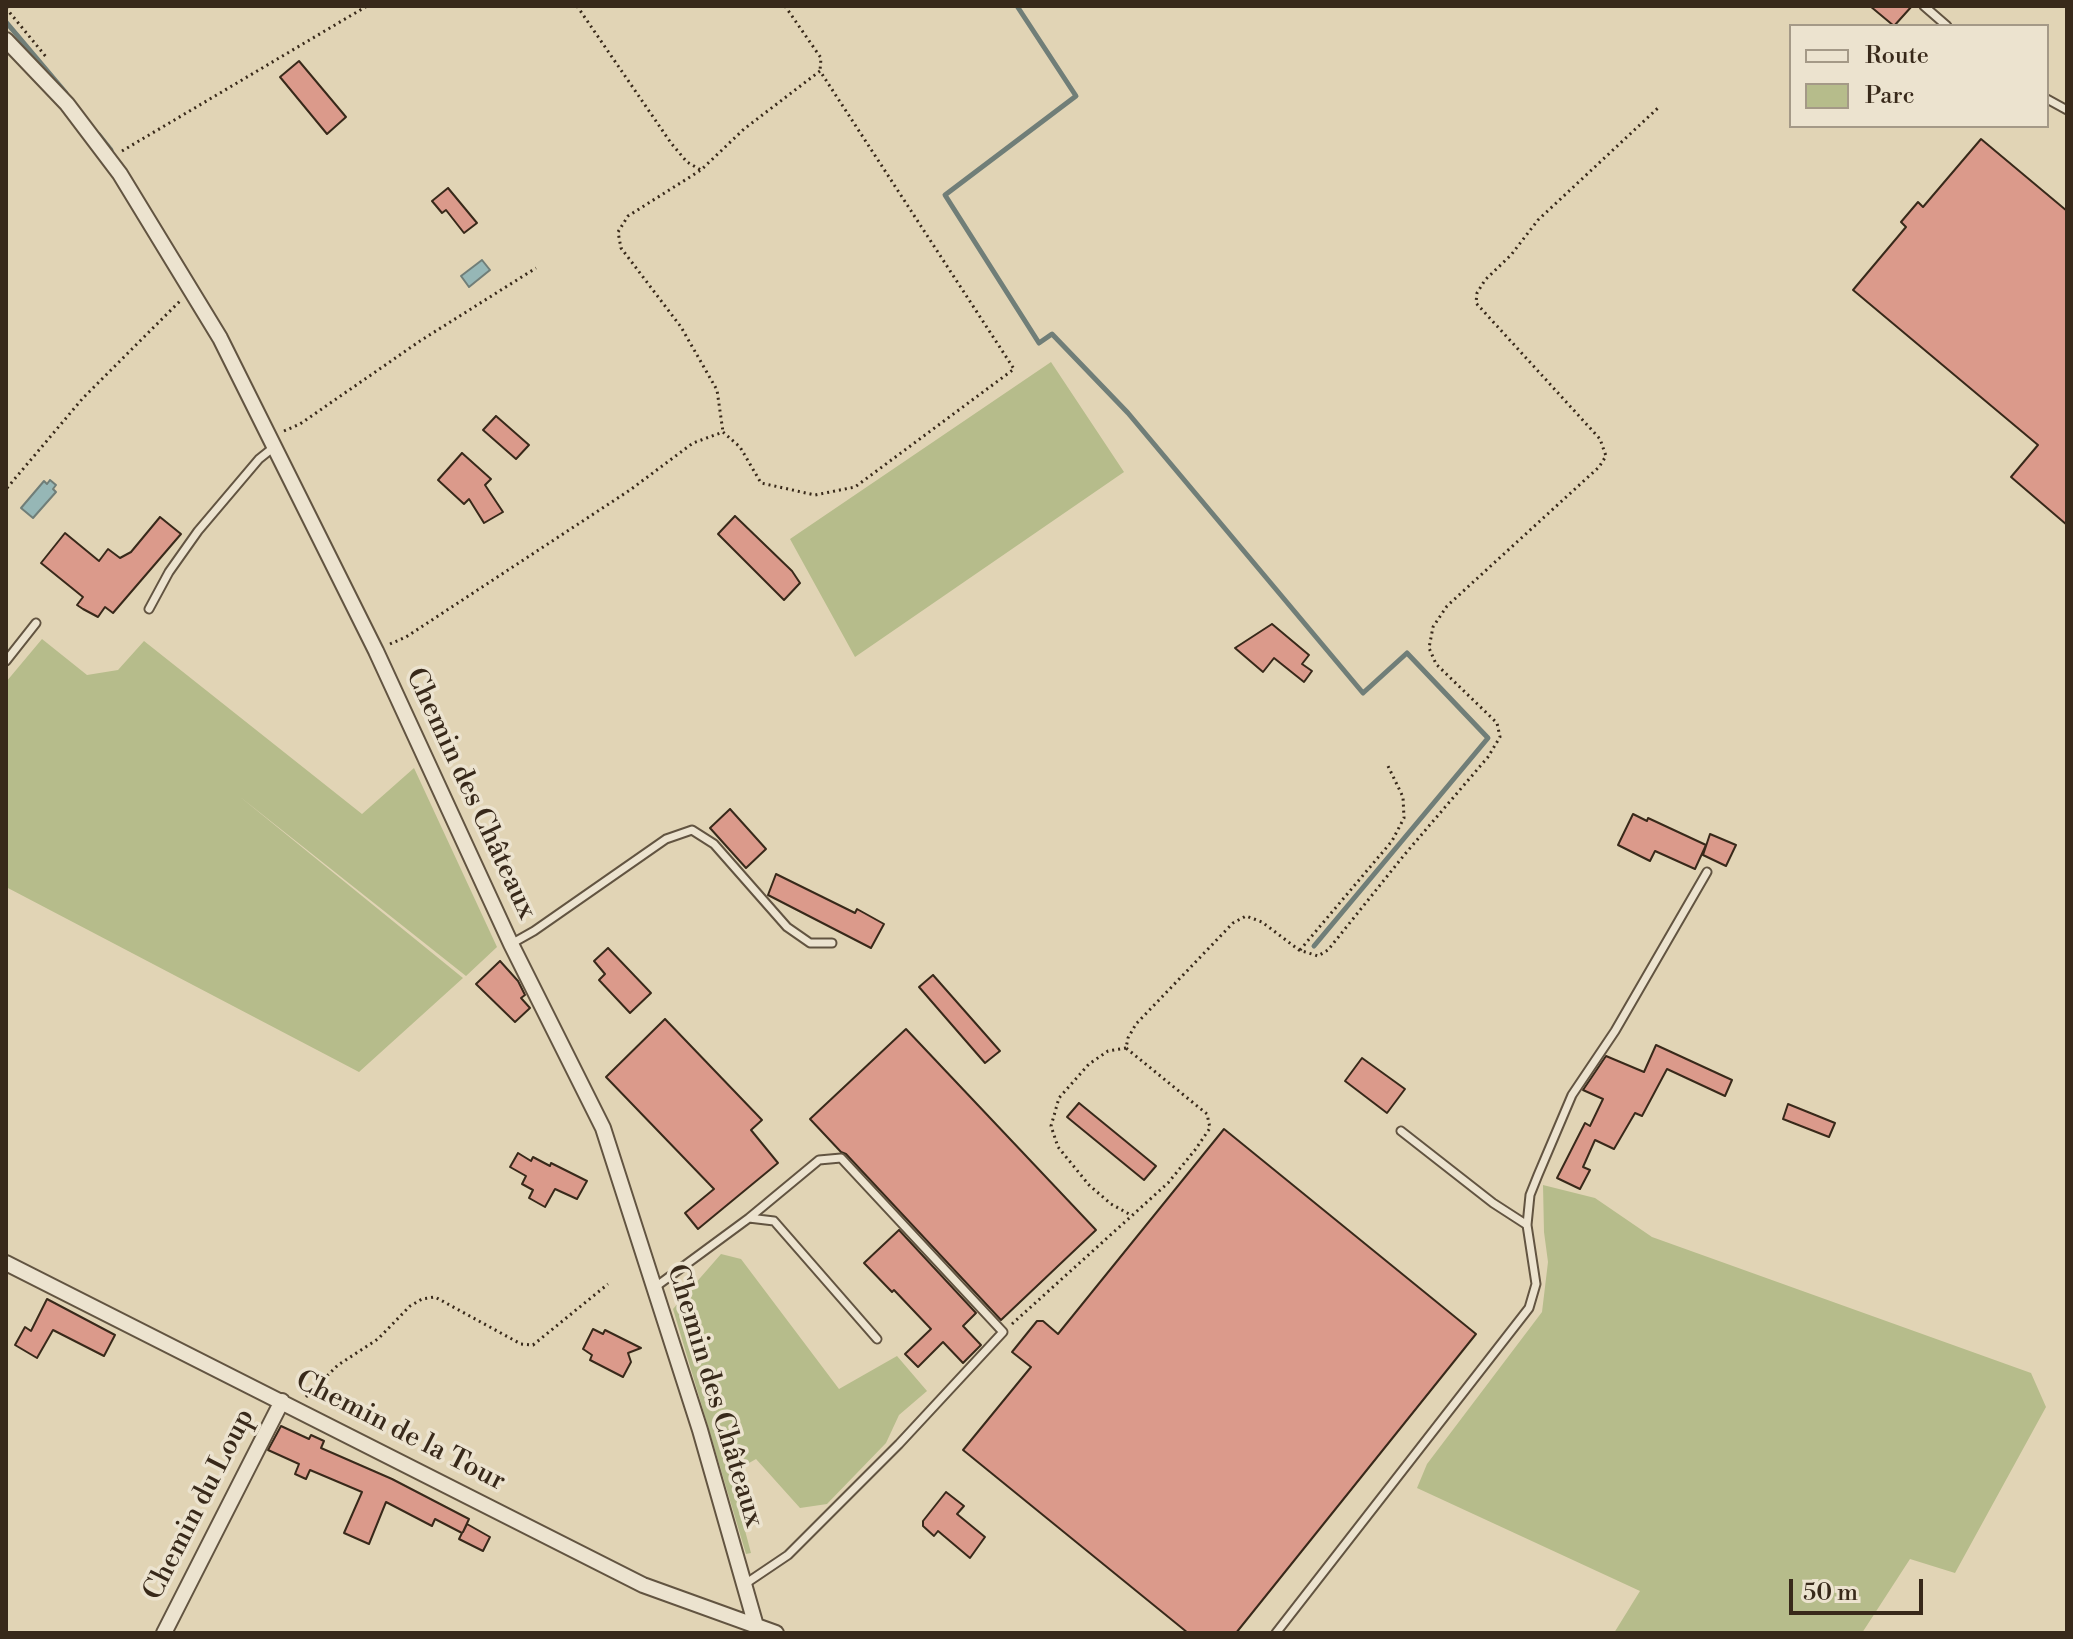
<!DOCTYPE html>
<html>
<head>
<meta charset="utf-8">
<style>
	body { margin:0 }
	#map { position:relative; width:2073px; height:1639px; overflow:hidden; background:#e1d4b5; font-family:"Libre Bodoni",serif }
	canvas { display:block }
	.frame { position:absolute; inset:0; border:8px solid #38291a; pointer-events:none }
	.legend { position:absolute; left:1789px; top:24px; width:260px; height:104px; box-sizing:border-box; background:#ece3cf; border:2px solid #a49987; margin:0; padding:10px 14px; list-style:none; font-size:24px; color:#38291a }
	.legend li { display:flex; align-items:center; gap:16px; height:40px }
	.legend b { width:40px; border:2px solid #a49987 }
	.scale { position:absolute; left:1789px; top:1579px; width:134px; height:36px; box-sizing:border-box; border:4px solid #38291a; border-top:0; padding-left:10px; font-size:24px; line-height:28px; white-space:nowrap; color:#38291a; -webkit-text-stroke:6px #ece3cf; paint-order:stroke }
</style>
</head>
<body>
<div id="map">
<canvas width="2073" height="1639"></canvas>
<div class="frame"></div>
<ul class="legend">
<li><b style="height:10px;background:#ece3cf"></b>Route</li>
<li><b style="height:22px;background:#b6bc8b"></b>Parc</li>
</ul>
<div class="scale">50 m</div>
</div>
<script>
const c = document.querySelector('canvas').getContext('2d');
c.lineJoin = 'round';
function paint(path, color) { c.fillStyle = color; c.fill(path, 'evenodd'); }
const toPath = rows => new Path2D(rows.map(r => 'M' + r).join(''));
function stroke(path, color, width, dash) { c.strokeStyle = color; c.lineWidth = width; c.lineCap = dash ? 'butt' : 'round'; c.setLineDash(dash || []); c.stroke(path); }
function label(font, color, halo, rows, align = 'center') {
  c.font = font + ' "Libre Bodoni",serif'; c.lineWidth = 7; c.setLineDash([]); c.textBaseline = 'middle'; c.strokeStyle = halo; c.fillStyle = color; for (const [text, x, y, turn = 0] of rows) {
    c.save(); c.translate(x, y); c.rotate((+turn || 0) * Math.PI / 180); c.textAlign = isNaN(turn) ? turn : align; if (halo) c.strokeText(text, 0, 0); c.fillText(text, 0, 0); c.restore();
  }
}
paint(toPath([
	[1051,362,1124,472,855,657,790,539],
	[42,639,87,675,118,670,144,641,362,814,414,768,497,947,466,976,239,796,463,978,359,1072,6,887,6,682],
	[1543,1185,1595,1198,1652,1237,2031,1373,2046,1407,1955,1573,1910,1559,1862,1633,1614,1633,1640,1591,1417,1488,1427,1464,1542,1312,1548,1262,1544,1232],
	[721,1254,741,1259,839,1389,897,1356,927,1391,899,1415,886,1443,827,1504,800,1508,756,1459,730,1474,751,1553,746,1554,673,1309]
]), '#b6bc8b');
const water = toPath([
	[482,260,490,270,469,287,461,276,482,260],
	[50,480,56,485,53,489,56,492,33,518,21,508,44,481,47,484,50,480]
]);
paint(water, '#96b7b6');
stroke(water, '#707e78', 2);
stroke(toPath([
	[1017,6,1076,96,945,195,1039,343,1052,334,1128,413,1363,693,1407,653,1488,738,1314,946],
	[6,22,66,93],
	[99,135,111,150]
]), '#707e78', 5);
const building = toPath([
	[1870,6,1912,6,1894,26,1870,6],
	[299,61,346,117,327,134,280,77,299,61],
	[1981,139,2067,211,2067,525,2011,477,2038,445,1853,290,1906,227,1901,222,1918,202,1923,207,1981,139],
	[448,188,477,223,464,233,446,210,442,213,432,201,448,188],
	[496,416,529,445,516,459,483,430,496,416],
	[462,453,491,479,485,485,503,512,484,523,469,499,464,504,438,480,462,453],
	[735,516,792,571,800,583,784,600,718,534,735,516],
	[160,517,181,534,113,613,105,607,98,617,83,609,77,605,83,597,41,563,65,533,99,561,108,549,120,558,131,552,160,517],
	[1272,624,1309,655,1302,664,1312,671,1304,682,1274,658,1263,672,1235,648,1272,624],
	[730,809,766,849,746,868,710,828,730,809],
	[1633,814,1647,821,1648,818,1706,845,1695,869,1655,851,1650,861,1618,845,1633,814],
	[1710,834,1736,845,1726,866,1703,855,1710,834],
	[776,874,855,913,857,909,884,924,871,948,768,895,776,874],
	[608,948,651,993,630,1013,599,980,605,974,594,961,608,948],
	[500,961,518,981,525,995,521,998,530,1008,515,1022,476,984,500,961],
	[933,975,1000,1051,985,1063,919,987,933,975],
	[665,1019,762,1120,751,1130,778,1163,698,1229,685,1213,714,1189,606,1077,665,1019],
	[906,1029,1096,1230,1001,1320,846,1154,841,1152,810,1119,906,1029],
	[1656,1045,1732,1080,1725,1096,1667,1069,1642,1116,1635,1113,1614,1149,1595,1140,1583,1167,1590,1170,1580,1189,1557,1178,1585,1123,1590,1126,1603,1099,1583,1090,1606,1056,1644,1072,1656,1045],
	[1362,1058,1405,1089,1387,1113,1345,1081,1362,1058],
	[1079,1103,1156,1166,1144,1180,1067,1117,1079,1103],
	[1788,1104,1835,1123,1829,1137,1783,1119,1788,1104],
	[1224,1129,1476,1334,1236,1633,1188,1633,963,1450,1031,1367,1012,1352,1037,1321,1043,1321,1058,1334,1224,1129],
	[518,1153,531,1161,533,1157,550,1166,551,1163,587,1181,577,1199,555,1189,545,1207,529,1198,533,1190,522,1184,526,1176,510,1167,518,1153],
	[899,1230,976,1313,963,1326,981,1345,963,1363,943,1342,918,1367,905,1354,931,1329,894,1290,892,1292,864,1263,899,1230],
	[47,1299,115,1335,104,1356,53,1330,37,1358,15,1345,25,1327,31,1331,47,1299],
	[593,1329,603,1334,605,1330,641,1348,628,1353,631,1362,623,1377,590,1360,592,1355,583,1349,593,1329],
	[281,1426,309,1439,311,1435,324,1441,321,1448,392,1479,469,1519,463,1532,467,1524,490,1537,483,1551,459,1539,462,1533,435,1519,432,1526,386,1502,369,1544,344,1533,362,1492,310,1470,306,1479,295,1474,299,1464,268,1450,281,1426],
	[946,1492,964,1506,957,1514,985,1537,970,1558,938,1531,934,1536,923,1526,923,1521,946,1492]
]);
paint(building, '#db9a8b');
stroke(building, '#38291a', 2);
const lane = toPath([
	[1924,6,1947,26],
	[2047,99,2067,110],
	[149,609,169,572,198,531,259,459,274,447],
	[6,661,36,623],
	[511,944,534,931,666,839,692,830,714,844,787,927,810,943,832,943],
	[1401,1131,1493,1203,1527,1225],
	[654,1288,749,1218,774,1221,877,1339],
	[745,1584,788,1555,899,1444,1003,1332,841,1158,819,1160,749,1218],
	[1276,1633,1529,1308,1536,1284,1527,1225,1530,1195,1538,1175,1572,1095,1615,1031,1707,872]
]);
const street = toPath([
	[6,40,67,104,120,174,220,338,376,651,511,944,603,1128,700,1430,758,1633],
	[6,1263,643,1585,776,1633],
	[164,1633,282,1401]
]);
stroke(lane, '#625441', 11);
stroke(street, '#625441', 18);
stroke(toPath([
	[577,6,671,143,687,162,701,170],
	[785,6,821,58,820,71],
	[6,8,47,58],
	[122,151,367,6],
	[284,431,300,424,420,341,536,268],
	[7,488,83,398,180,301],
	[390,644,406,637,630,490,693,443,723,432,740,447,761,483,815,495,855,487,1014,369,820,71,744,129,701,170,628,216,618,232,621,248,681,327,717,390,723,432],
	[1300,950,1392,841,1404,818,1403,797,1388,766],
	[1126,1048,1108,1051,1089,1064,1059,1098,1051,1126,1058,1147,1089,1185,1111,1204,1129,1214],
	[1012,1324,1168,1183,1195,1150,1210,1128,1207,1114,1126,1048,1128,1038,1136,1024,1233,923,1246,916,1262,922,1299,950,1318,956,1328,950,1405,854,1488,757,1500,737,1497,723,1436,664,1429,648,1433,627,1447,606,1599,467,1606,456,1600,439,1476,303,1477,293,1485,280,1511,255,1538,220,1659,107],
	[306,1397,338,1365,378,1339,410,1306,422,1299,435,1297,521,1344,533,1345,608,1284]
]), '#38291a', 3, [2, 4]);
stroke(lane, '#ece3cf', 7);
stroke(street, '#ece3cf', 14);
label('28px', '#38291a', '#ece3cf', [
	["Chemin des Châteaux",470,794,65],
	["Chemin des Châteaux",714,1396,73],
	["Chemin de la Tour",400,1432,27],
	["Chemin du Loup",200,1505,-63]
]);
</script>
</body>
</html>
